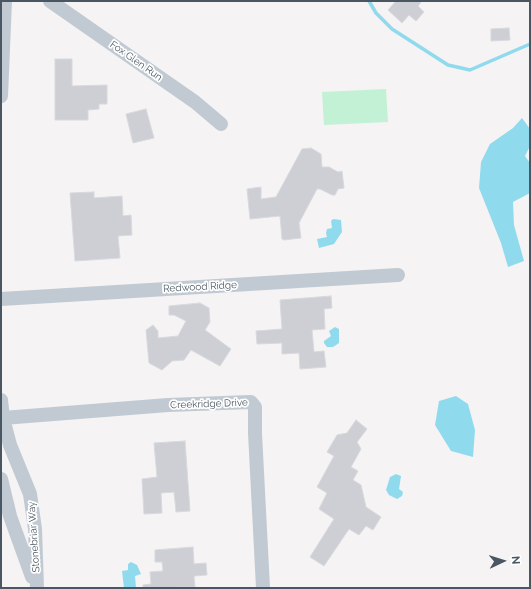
<!DOCTYPE html>
<html>
<head>
<meta charset="utf-8">
<style>
	body { margin:0 }
	#map { position:relative; width:531px; height:589px; overflow:hidden; background:#f5f3f3; font-family:Raleway,sans-serif }
	canvas { display:block }
	.frame { position:absolute; inset:0; border:2px solid #4a5661; pointer-events:none }
	.north { position:absolute; left:483px; top:541px; width:40px; height:40px; -webkit-text-stroke:3px #fff; paint-order:stroke; rotate:86deg; font-size:11px; font-weight:700; line-height:16px; text-align:center; color:#4a5661 }
	.north::after { content:''; display:block; margin:auto; width:14px; height:18px; background:#4a5661; clip-path:polygon(50% 0,100% 100%,50% 72%,0 100%) }
</style>
</head>
<body>
<div id="map">
<canvas width="531" height="589"></canvas>
<div class="frame"></div>
<div class="north">N</div>
</div>
<script>
const c = document.querySelector('canvas').getContext('2d');
c.lineJoin = 'round';
function paint(path, color) { c.fillStyle = color; c.fill(path, 'evenodd'); }
const toPath = rows => new Path2D(rows.map(r => 'M' + r).join(''));
function stroke(path, color, width, dash) { c.strokeStyle = color; c.lineWidth = width; c.lineCap = dash ? 'butt' : 'round'; c.setLineDash(dash || []); c.stroke(path); }
function label(font, color, halo, rows, align = 'center') {
  c.font = font + ' Raleway,sans-serif'; c.lineWidth = 3.5; c.setLineDash([]); c.textBaseline = 'middle'; c.strokeStyle = halo; c.fillStyle = color; for (const [text, x, y, turn = 0] of rows) {
    c.save(); c.translate(x, y); c.rotate((+turn || 0) * Math.PI / 180); c.textAlign = isNaN(turn) ? turn : align; if (halo) c.strokeText(text, 0, 0); c.fillText(text, 0, 0); c.restore();
  }
}
paint(toPath([
	[386,89,388,122,324,125,322,92]
]), '#c3f1d5');
paint(toPath([
	[522,118,530,129,530,146,525,156,530,163,530,193,513,202,514,225,524,261,508,267,501,243,479,188,481,162,490,144,513,128],
	[333,219,341,220,342,232,334,244,319,248,317,239,327,237,326,233,327,229,332,228,331,221],
	[335,327,339,329,339,343,333,347,327,347,324,343,324,341,331,336,329,331],
	[456,396,468,404,475,430,473,457,451,451,435,425,439,401],
	[396,474,401,476,399,489,403,492,402,496,397,499,389,495,386,490,390,477],
	[131,562,137,565,141,574,135,576,136,588,124,588,122,571,128,570,128,564]
]), '#90daee');
stroke(toPath([
	[369,1,376,13,392,29,448,65,470,70,530,44]
]), '#90daee', 3.5);
const building = toPath([
	[396,1,422,1,418,6,424,12,416,21,409,15,402,23,388,10,396,1],
	[509,28,510,40,491,41,491,29,509,28],
	[55,59,72,59,72,86,107,85,107,104,99,104,99,109,88,110,88,120,55,120,55,59],
	[146,109,154,138,133,143,126,114,146,109],
	[311,148,321,154,322,167,329,167,338,172,342,171,344,188,338,189,335,195,332,195,320,189,317,189,299,223,301,238,284,240,282,239,280,216,250,219,247,189,261,187,261,199,276,197,302,149,311,148],
	[94,192,94,198,122,196,123,216,131,215,132,235,118,236,120,258,75,261,70,193,94,192],
	[331,296,332,308,324,309,325,329,312,330,314,352,324,351,326,367,300,369,299,353,282,354,282,343,257,344,256,331,282,329,280,300,331,296],
	[200,303,209,308,210,322,205,330,231,349,220,366,191,350,184,360,172,361,162,370,149,363,146,330,153,325,158,331,158,338,178,336,186,321,174,315,169,315,169,306,200,303],
	[356,420,367,429,357,442,361,449,351,467,358,471,353,480,361,485,366,507,381,517,373,530,366,526,359,535,349,529,324,566,310,557,334,519,319,509,327,493,317,487,334,456,327,452,337,435,347,433,356,420],
	[185,441,190,511,176,512,174,492,161,493,162,513,144,514,142,479,157,477,154,443,185,441],
	[193,547,194,564,206,563,207,575,194,576,195,587,143,588,143,585,151,584,150,572,163,571,162,562,155,562,155,550,193,547]
]);
paint(building, '#cdcfd5');
stroke(building, '#d7d9de', 1);
stroke(toPath([
	[50,1,195,102,221,124],
	[1,96,5,1],
	[1,299,398,275],
	[1,400,3,418,10,445,30,494,35,529,37,588],
	[3,418,168,405,251,402,255,407,255,433,263,588],
	[1,479,10,516,32,577]
]), '#c1cad2', 14);
label('10px', '#4a5661', '#fff', [
	["Fox Glen Run",136,61,35],
	["Redwood Ridge",200,287,-3],
	["Creekridge Drive",209,404,-2],
	["Stonebriar Way",34,537,-94]
]);
</script>
</body>
</html>
